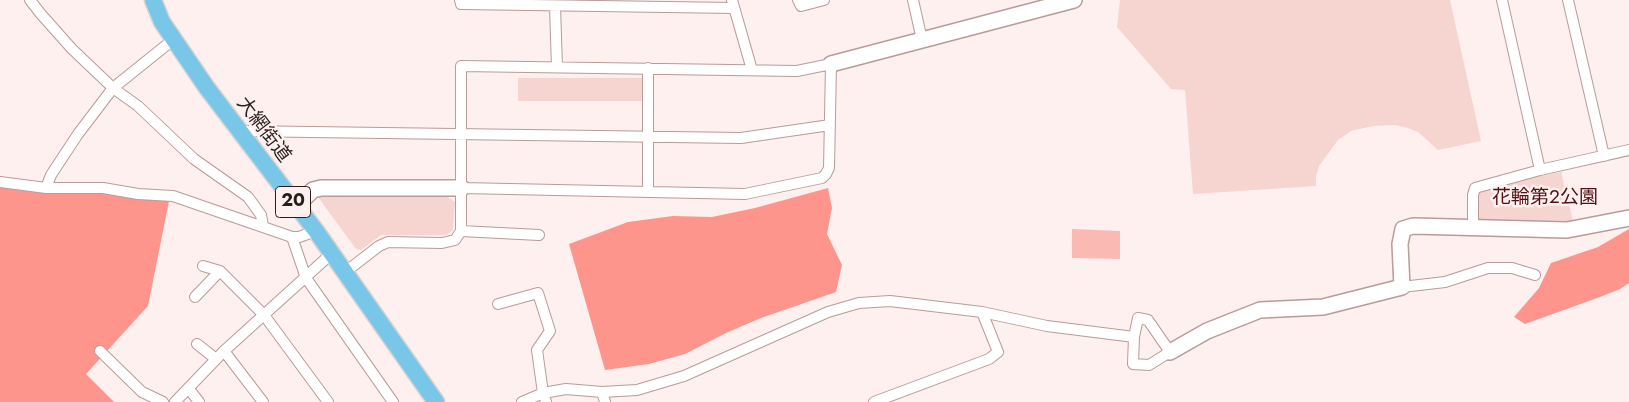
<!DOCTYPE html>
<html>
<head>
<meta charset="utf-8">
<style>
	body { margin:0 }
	canvas { display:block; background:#fdf0ef }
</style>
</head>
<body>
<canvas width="1629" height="402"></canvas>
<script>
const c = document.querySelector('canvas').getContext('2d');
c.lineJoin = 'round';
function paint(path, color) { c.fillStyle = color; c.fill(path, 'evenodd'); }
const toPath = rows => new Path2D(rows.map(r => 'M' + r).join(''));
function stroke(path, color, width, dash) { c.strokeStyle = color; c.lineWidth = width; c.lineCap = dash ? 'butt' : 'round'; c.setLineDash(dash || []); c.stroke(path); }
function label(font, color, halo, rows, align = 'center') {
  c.font = font + ' Jost,"Noto Sans JP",sans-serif'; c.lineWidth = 5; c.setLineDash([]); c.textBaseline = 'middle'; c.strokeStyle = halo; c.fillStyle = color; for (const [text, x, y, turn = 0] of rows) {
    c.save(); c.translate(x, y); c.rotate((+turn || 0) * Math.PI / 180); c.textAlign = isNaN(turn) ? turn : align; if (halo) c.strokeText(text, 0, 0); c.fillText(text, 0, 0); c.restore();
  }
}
paint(toPath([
	[1120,0,1450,0,1481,141,1438,150,1418,132,1408,128,1395,125,1373,126,1351,131,1338,140,1319,166,1316,176,1316,186,1193,194,1185,90,1171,89,1117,27],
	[518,78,644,78,644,101,518,101],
	[1561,172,1573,221,1478,219,1478,194,1484,187],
	[323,194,446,196,455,202,453,230,446,235,381,235,361,250,356,249,318,197]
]), '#f6d4d0');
paint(toPath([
	[0,186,42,193,91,192,121,194,141,199,169,201,148,306,86,374,114,402,0,402],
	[828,188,832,208,827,234,842,265,836,292,761,318,726,333,685,354,649,364,605,370,569,244,628,222,673,216,712,217,755,208],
	[1629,229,1629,283,1620,289,1600,297,1525,324,1514,317,1539,288,1551,263,1598,247]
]), '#fe958d');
paint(toPath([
	[1072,229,1120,231,1120,259,1072,258]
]), '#fab9b3');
const street = toPath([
	[30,0,40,13,72,49,113,88,138,106,194,159,248,197,261,215,263,226],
	[460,0,461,4,734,8],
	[732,0,752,70],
	[798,0,801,6,824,0],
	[913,0,922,40],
	[1502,0,1540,170],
	[1568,0,1604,156],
	[555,6,557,67],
	[648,68,648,192],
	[240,131,741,138,830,125],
	[0,182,46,188,103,188,138,194,173,196,292,237,299,237,316,231],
	[46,188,51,175,78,134,113,88,174,39],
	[1473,228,1473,195,1475,188,1540,170,1629,150],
	[461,231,539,235],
	[292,237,306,278,393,402],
	[203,266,220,271,264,315,328,402],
	[344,273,379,246,388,242,442,243,455,240,461,231,461,66,797,71,831,64,829,168,826,174,822,178,745,194,462,188],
	[1402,287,1445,282,1488,268,1512,268,1535,275],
	[195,297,220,271],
	[498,304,538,293,550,331,537,350,543,393,546,402],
	[1138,318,1148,320,1170,352,1149,365,1133,364,1134,337,1138,318],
	[197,344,216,359],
	[100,351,142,392,163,402],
	[224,351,263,402],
	[189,389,199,402],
	[602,392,605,402],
	[175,402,224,351,331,254],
	[522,402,543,393,566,389,602,392,637,390,684,376,828,312,859,303,890,301,982,312,1047,326,1134,337],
	[874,402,989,359,998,352,982,312]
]);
const secondary = toPath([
	[831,64,1074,0],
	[296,206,313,190,321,188,462,188],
	[1170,352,1207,331,1260,310,1323,307,1402,287,1400,244,1403,229,1413,226,1567,230,1629,218]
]);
const primary = toPath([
	[153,0,162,22,207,88,316,231,436,402]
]);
stroke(street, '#b99b98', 12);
stroke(secondary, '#b99b98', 18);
stroke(primary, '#d4d2d2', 19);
stroke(street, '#fff', 10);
stroke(secondary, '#fff', 15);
stroke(primary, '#79c7e8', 16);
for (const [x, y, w] of [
	[293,202,35]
]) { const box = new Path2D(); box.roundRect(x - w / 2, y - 15.5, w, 31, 4); c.fillStyle = '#fdf0ef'; c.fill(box); stroke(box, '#281d1c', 1); }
label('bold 18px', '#281d1c', null, [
	["20",293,202]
]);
label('19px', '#281d1c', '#fdf0ef', [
	["大網街道",263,130,53]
]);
label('19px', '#511111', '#fdf0ef', [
	["花輪第2公園",1545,198]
]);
</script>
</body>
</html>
